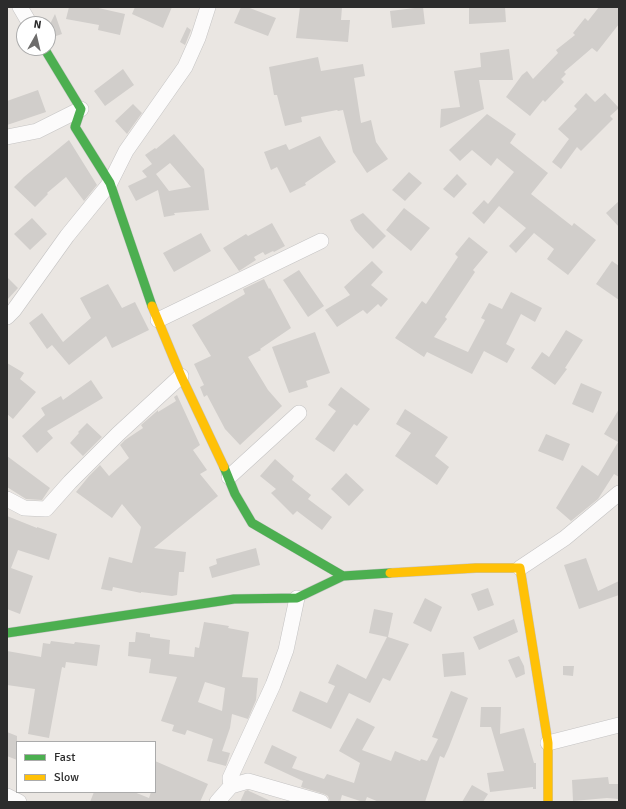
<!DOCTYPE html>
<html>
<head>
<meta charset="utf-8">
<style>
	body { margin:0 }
	#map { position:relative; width:626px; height:809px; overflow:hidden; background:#eae6e2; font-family:Signika,sans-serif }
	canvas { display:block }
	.frame { position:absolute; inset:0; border:8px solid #2c2c2c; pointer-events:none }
	.legend { position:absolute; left:16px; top:741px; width:140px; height:52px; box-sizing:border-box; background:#fff; border:1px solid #ababab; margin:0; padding:5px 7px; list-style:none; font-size:12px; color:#2c2c2c }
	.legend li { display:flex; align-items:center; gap:8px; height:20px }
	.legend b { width:20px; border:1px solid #ababab }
	.north { position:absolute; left:16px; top:16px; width:40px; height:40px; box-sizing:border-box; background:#fff; border:1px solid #ababab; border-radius:50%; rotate:8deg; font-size:11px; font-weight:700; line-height:16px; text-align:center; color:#2c2c2c }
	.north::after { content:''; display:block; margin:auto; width:14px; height:18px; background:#6e6d6c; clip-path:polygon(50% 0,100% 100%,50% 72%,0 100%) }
</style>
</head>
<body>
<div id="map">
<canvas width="626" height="809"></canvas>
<div class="frame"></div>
<ul class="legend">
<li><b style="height:5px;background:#4caf50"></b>Fast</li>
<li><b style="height:5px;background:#ffc107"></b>Slow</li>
</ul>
<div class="north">N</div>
</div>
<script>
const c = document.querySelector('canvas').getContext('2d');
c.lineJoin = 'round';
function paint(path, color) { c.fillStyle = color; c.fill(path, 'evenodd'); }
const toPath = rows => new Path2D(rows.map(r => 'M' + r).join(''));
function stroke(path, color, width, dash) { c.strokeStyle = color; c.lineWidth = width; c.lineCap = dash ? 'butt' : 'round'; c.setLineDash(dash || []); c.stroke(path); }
paint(toPath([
	[69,7,94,7,125,14,120,35,98,30,99,25,66,19],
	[135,7,172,7,163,28,132,14],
	[241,7,247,7,276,18,268,36,234,23],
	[300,7,342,7,341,20,350,20,348,42,296,38],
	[423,7,425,24,392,28,390,11],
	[469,7,505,7,506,22,469,24],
	[599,7,619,7,619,24,597,52,592,48,564,72,566,74,561,79,564,82,545,102,543,100,530,116,506,97,522,75,527,71,533,79,558,53,556,50,575,35,573,33,585,18,588,21],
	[55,14,62,34,50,38,48,37,48,28],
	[187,27,191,30,185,45,180,42],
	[509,49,513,80,479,80,484,109,440,128,441,109,460,107,454,71,481,67,480,53],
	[318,57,321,71,363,64,365,76,354,78,361,123,371,120,376,142,388,159,367,173,353,152,343,110,338,111,337,110,301,117,302,122,285,126,277,95,274,95,269,67],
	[123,69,134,85,105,106,94,91],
	[38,90,46,112,7,125,7,101],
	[586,93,595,102,605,93,619,108,610,116,613,119,581,151,577,147,561,169,552,162,569,139,558,129,577,109,574,106],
	[133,104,142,113,127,134,115,121],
	[487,114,516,134,510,143,548,173,531,194,572,226,574,223,596,240,568,275,547,259,554,249,534,233,516,253,509,246,526,228,499,206,484,224,472,213,484,200,488,204,514,172,497,158,491,166,472,150,460,161,449,150],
	[174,134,204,169,209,210,174,213,175,215,164,217,158,190,136,201,128,186,147,177,142,171,152,164,145,155,155,148,156,149],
	[170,163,191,187,169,191,156,174],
	[320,136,325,145,336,162,305,183,306,185,290,193,277,167,271,170,264,152,286,144,289,150],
	[69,140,97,185,84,201,66,177,47,193,48,194,35,207,14,187,24,177],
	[409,172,422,183,405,201,392,190],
	[457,174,467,184,454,198,443,189],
	[619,201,619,227,606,213],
	[404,208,430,228,411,251,386,230],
	[363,213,386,236,373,249,355,230,350,220],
	[32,218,47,234,30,250,14,234],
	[272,223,285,246,274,252,273,251,265,255,263,252,254,257,256,260,239,271,223,248,246,234,248,236],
	[201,233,211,251,174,272,163,253],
	[469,237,488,252,473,270,475,272,445,317,447,319,434,337,468,352,485,320,481,318,489,303,502,309,511,292,542,308,535,322,521,314,506,344,515,349,507,363,484,351,472,374,427,352,424,357,395,338,422,301,426,304,458,257,455,254],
	[372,261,383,272,371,285,388,299,381,307,378,304,367,314,363,310,337,327,325,310,350,295,344,287],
	[612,261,619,266,619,300,596,284],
	[299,270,324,306,308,317,283,280],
	[7,277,18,288,7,300],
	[264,279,269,289,270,288,291,328,260,349,261,350,248,357,268,390,282,406,240,445,225,429,207,395,204,397,200,387,204,385,194,364,211,356,192,325,245,294,243,289],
	[108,284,122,308,135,302,149,330,112,348,106,336,69,365,52,345,47,349,29,323,42,313,63,342,91,318,80,298],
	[566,330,583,340,565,368,567,369,555,385,531,368,542,352,549,357],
	[315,332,330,373,306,381,308,387,289,393,272,347],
	[7,363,24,373,20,379,36,392,13,419,7,414],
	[91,380,103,398,47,431,53,438,37,453,22,436,45,415,41,408,61,396,63,400],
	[581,383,602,392,593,413,572,404],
	[341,387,370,409,357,426,354,424,334,452,315,439,336,411,328,405],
	[177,395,200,445,193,450,207,470,200,474,218,496,154,548,186,552,184,572,179,572,177,595,172,596,141,592,141,593,113,587,112,591,101,589,109,557,132,563,141,527,122,504,112,518,76,492,89,476,100,465,109,476,129,458,120,445,125,440,143,428,141,425,156,412,158,410,158,412,176,401,174,397],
	[405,409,448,437,435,456,449,467,437,485,395,456,411,433,396,424],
	[619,409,619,477,614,474,598,499,571,521,556,508,582,465,598,476,618,442,604,434],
	[87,423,102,437,83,456,70,443,79,433,78,432],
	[546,434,570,444,563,461,538,451],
	[7,456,50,488,42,500,26,499,7,487],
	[275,459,294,476,292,480,311,495,308,499,332,517,322,530,297,511,293,515,271,493,276,489,260,476],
	[346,473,364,490,349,506,331,489],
	[7,516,37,528,37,527,57,534,49,560,18,550,11,568,33,576,20,614,7,609],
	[256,548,260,565,212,578,209,567,217,564,216,559],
	[586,558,598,591,619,581,619,595,579,609,564,565],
	[488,588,494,605,478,611,471,594],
	[425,598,442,607,431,632,413,623],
	[374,609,393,613,388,637,409,644,390,681,383,678,370,703,349,693,331,729,292,711,300,691,327,703,335,686,328,683,337,664,366,679,387,637,369,633],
	[514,619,518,632,479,650,473,637],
	[204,622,229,626,228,628,249,632,242,677,258,678,256,700,248,719,232,714,230,728,222,751,230,753,226,766,207,761,213,739,187,730,185,735,172,731,174,725,161,721,177,677,149,673,151,659,128,656,129,642,135,642,136,632,150,634,150,637,170,640,169,654,194,657,195,647,199,648],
	[205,682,225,688,222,711,198,702],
	[51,641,74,644,75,642,100,645,97,666,66,662,65,668,62,667,49,738,28,734,35,689,7,685,7,651,41,657,43,643,50,644],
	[464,652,466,675,444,677,442,654],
	[519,656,524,666,525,674,516,678,508,660],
	[563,666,574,666,573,676,563,675],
	[451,691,468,698,449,747,444,758,440,756,425,802,379,802,367,797,365,802,363,802,342,795,340,802,330,802,328,796,324,794,301,787,303,781,264,763,272,745,297,757,292,768,324,779,327,774,354,783,360,763,339,751,357,718,375,727,362,750,391,761,395,751,420,761,421,759,427,761,438,739,432,737],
	[481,707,501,707,500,734,524,728,534,763,536,763,536,789,533,789,533,787,490,792,487,773,504,771,491,727,480,727],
	[7,732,17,736,17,760,7,756],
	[155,761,208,784,200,802,90,802,94,792,134,792,149,798,151,792,155,792],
	[608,777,609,784,619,784,619,799,607,798,573,801,572,780],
	[472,785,488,794,483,802,462,802],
	[248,790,249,791,273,802,240,802,245,791]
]), '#d1cecb');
const street = toPath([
	[20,7,30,24],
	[7,137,37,131,81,109],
	[7,317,14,310,67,236,110,183,126,151,185,67,198,38,208,7],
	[158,320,321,241],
	[229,477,299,413],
	[7,499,24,508,46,509,70,482,118,434,181,376],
	[520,568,565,538,619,493],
	[297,598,286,650,273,685,230,778,231,786,248,781,321,802],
	[548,743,619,725],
	[7,796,19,802],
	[217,802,231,786]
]);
const fast = toPath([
	[44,48,81,109,75,127,110,183,152,306],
	[224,467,235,494,252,523,343,576],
	[7,633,234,599,297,598,343,576,390,573]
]);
const slow = toPath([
	[152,306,181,376,224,467],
	[390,573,476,568,520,568,548,743,548,802]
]);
stroke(street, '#c4c3c3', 16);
stroke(fast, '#c4c3c3', 10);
stroke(slow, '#c4c3c3', 10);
stroke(street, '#fcfbfb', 15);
stroke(fast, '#4caf50', 9);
stroke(slow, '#ffc107', 9);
</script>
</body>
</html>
